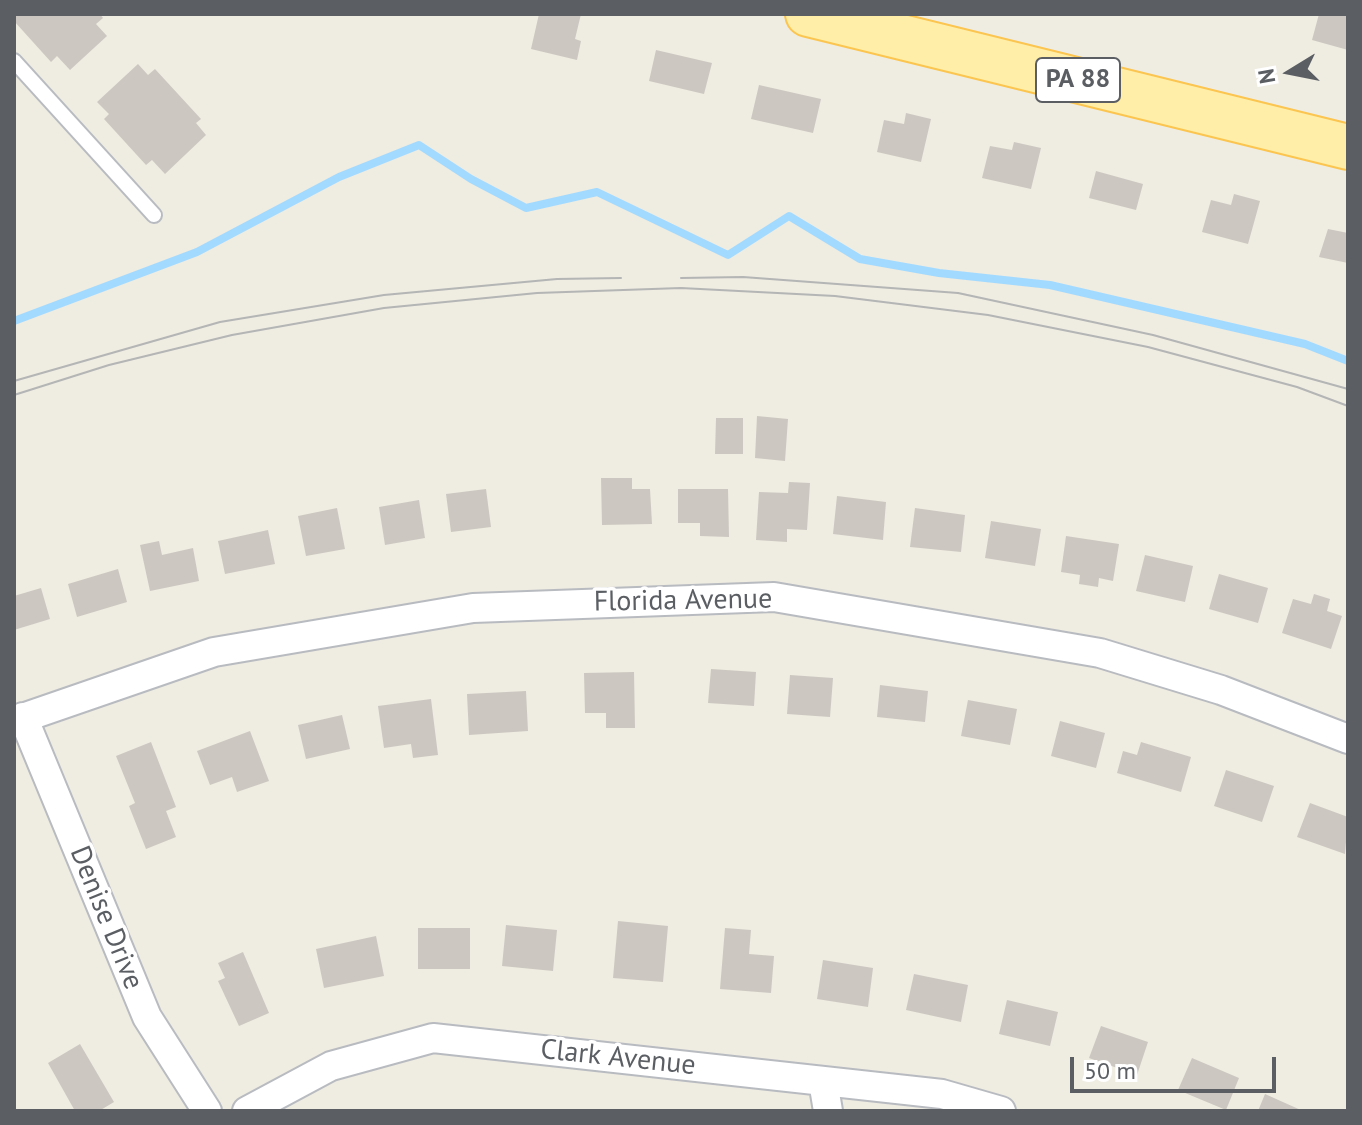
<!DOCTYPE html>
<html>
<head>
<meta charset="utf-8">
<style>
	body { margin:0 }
	#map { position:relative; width:1362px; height:1125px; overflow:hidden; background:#efece2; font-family:"PT Sans",sans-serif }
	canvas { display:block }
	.frame { position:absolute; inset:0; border:16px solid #5b5f64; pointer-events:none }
	.north { position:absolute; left:1250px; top:32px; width:80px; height:80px; -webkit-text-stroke:6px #fff; paint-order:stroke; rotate:260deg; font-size:22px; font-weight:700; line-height:32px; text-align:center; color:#5b5f64 }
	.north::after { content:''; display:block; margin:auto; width:28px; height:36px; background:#5b5f64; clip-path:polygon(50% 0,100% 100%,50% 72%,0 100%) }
	.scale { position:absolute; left:1070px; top:1057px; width:206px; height:36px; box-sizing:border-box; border:4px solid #5b5f64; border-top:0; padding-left:10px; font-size:24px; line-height:28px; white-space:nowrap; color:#5b5f64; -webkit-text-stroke:6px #fff; paint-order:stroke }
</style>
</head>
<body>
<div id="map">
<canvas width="1362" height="1125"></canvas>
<div class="frame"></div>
<div class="north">N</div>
<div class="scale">50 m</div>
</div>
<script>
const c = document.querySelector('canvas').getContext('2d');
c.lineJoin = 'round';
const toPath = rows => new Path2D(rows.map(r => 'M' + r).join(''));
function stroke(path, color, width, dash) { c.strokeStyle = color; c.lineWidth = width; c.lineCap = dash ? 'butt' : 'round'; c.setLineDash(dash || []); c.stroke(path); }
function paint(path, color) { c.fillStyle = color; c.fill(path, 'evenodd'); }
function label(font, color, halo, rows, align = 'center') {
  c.font = font + ' "PT Sans",sans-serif'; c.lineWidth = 7; c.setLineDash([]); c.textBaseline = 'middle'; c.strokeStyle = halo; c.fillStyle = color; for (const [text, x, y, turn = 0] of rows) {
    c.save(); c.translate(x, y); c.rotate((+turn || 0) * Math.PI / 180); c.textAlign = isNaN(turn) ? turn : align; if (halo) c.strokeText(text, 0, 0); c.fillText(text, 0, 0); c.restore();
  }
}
stroke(toPath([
	[14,321,197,252,339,177,419,145,471,179,526,208,597,192,728,255,789,216,860,259,939,273,1050,285,1305,344,1348,361]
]), '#a2daff', 8);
paint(toPath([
	[16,14,100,14,103,18,96,24,107,36,70,70,57,56,51,62,14,21],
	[539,14,581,14,575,39,581,41,577,60,531,49],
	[1319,14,1348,14,1348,50,1312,40],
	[656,50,712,63,704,94,649,81],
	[138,64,148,75,155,69,201,119,196,123,206,135,165,174,152,160,146,165,104,119,109,114,97,102],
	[759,85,821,99,813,133,751,119],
	[906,113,931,119,921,162,877,152,884,120,904,124],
	[1014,142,1041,148,1031,189,982,178,990,146,1012,150],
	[1096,171,1143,184,1136,210,1089,198],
	[1234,194,1260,201,1248,244,1202,232,1211,200,1231,205],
	[1328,229,1348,233,1348,263,1319,257],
	[757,416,788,419,785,461,755,458],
	[716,418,743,418,743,454,715,454],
	[601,478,632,478,632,489,650,489,652,524,602,525],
	[789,482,810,483,807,530,787,529,787,542,756,540,759,492,788,493],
	[486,489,491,527,451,532,446,494],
	[678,489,728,489,729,537,700,536,700,523,678,523],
	[837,496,886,502,883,540,833,534],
	[419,500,425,538,385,545,379,507],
	[337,508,345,549,306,556,298,516],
	[915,508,965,515,961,552,910,547],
	[991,521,1041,529,1035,566,985,558],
	[268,530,275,564,225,574,218,541],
	[1066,536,1119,544,1113,581,1099,578,1098,587,1079,584,1080,575,1061,572],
	[159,541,162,555,193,548,199,581,150,591,140,545],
	[1145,555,1193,566,1185,602,1136,591],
	[118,569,127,602,77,617,68,584],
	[1219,574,1268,588,1258,623,1209,609],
	[41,588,50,619,14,630,14,596],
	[1314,594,1330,599,1327,611,1342,616,1331,649,1282,633,1293,599,1311,604],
	[711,669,756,672,754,706,708,703],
	[634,672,635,728,606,728,606,713,585,713,584,673],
	[790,675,833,678,830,717,787,714],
	[880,685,928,691,925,722,877,717],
	[526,691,528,731,469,735,467,694],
	[431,699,438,755,413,758,411,744,384,748,378,706],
	[968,700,1017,709,1010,745,961,736],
	[342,715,350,749,306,759,298,725],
	[1060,721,1105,733,1096,768,1051,756],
	[250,731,269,781,237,792,232,777,210,785,197,751],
	[151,742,176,807,166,811,176,837,146,849,129,806,135,803,116,756],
	[1141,742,1191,757,1181,792,1117,773,1123,751,1137,755],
	[1226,770,1274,786,1262,822,1214,806],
	[1310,803,1348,817,1345,854,1297,837],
	[618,921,668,926,663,982,613,978],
	[506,925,557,930,553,971,502,966],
	[418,928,470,928,470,969,418,969],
	[725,928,751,930,749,954,774,956,771,993,720,989],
	[376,936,384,976,324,988,316,949],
	[243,952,269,1013,239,1026,218,981,225,978,218,963],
	[823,960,873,968,868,1007,817,999],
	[914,974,968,985,961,1022,906,1010],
	[1007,1000,1058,1012,1050,1046,999,1034],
	[1101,1026,1148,1042,1137,1075,1089,1058],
	[80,1044,114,1102,99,1111,75,1111,48,1063],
	[1192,1058,1239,1078,1226,1110,1178,1090],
	[1265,1094,1303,1111,1258,1111]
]), '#ccc8c1');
const lane = toPath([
	[14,61,154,215]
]);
const street = toPath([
	[23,717,147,1017,207,1111],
	[14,721,214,652,473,608,774,597,1100,653,1221,690,1348,739],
	[823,1081,828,1111],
	[247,1111,331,1066,433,1038,942,1094,1001,1111]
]);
const primary = toPath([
	[808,14,1348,147]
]);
stroke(lane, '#b8bbc0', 18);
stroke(street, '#b8bbc0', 32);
stroke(primary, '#fbc54f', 48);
stroke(lane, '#fff', 14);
stroke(street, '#fff', 28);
stroke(primary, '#ffeea7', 44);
stroke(toPath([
	[681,278,743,277,958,293,1153,335,1348,389],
	[14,381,220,322,384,295,557,279,621,278],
	[14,395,109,365,232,335,384,308,537,293,681,288,835,296,988,315,1148,347,1297,387,1348,406]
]), '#b4b5b5', 2);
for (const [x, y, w] of [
	[1078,80,84]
]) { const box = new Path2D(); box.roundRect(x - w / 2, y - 22, w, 44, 6); c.fillStyle = '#fff'; c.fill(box); stroke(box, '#5b5f64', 2); }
label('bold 26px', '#5b5f64', null, [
	["PA 88",1078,80]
]);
label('28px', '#5b5f64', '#fff', [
	["Florida Avenue",683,601,-1],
	["Denise Drive",106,918,68],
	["Clark Avenue",618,1058,6]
]);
</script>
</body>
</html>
